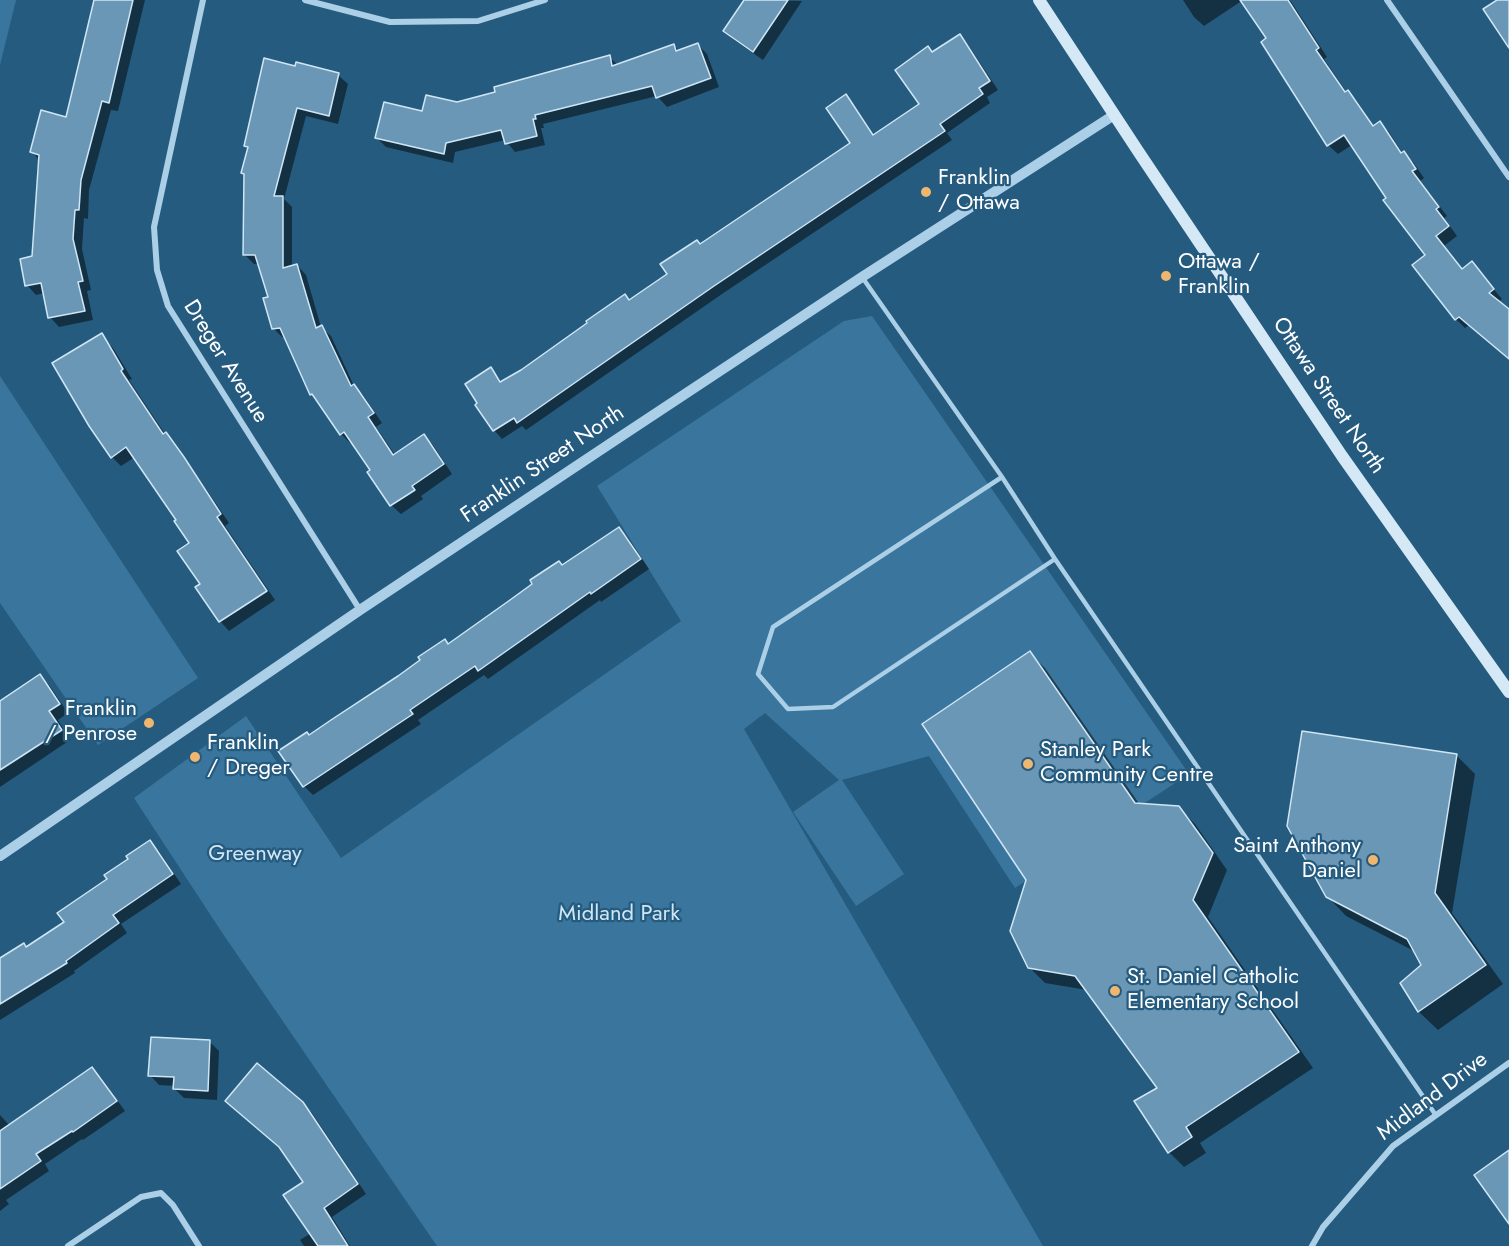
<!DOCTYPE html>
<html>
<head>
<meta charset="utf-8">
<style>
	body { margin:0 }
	canvas { display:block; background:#255b7f }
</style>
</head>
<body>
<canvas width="1509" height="1246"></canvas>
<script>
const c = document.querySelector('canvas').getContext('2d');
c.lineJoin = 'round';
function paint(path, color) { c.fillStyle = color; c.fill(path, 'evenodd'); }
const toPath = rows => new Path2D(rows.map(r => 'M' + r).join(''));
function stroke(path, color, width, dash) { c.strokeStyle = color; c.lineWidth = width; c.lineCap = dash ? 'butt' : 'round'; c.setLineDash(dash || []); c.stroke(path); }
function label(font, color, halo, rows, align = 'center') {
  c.font = font + ' Jost,sans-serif'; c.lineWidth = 4.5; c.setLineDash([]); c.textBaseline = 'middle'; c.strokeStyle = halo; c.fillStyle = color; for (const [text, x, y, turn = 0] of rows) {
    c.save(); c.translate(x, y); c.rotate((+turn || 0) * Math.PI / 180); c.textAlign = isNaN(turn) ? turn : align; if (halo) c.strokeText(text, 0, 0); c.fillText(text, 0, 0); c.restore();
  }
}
paint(toPath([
	[0,0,16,0,0,65],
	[872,316,1189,774,1015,888,929,756,842,780,904,874,856,906,793,812,839,780,765,713,744,729,1043,1246,437,1246,221,931,134,798,246,716,341,858,681,621,597,486,844,321],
	[0,376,198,678,98,745,0,603]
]), '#39759c');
paint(toPath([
	[95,0,145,0,118,111,111,110,89,190,88,219,84,218,82,249,91,290,87,291,93,320,59,327,50,317,45,293,36,295,27,285,34,258,40,161,32,152,67,119],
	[746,0,802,1,763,60,734,40,725,31],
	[1183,0,1290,0,1327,57,1324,59,1347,93,1348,92,1357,101,1374,127,1380,123,1389,132,1403,154,1413,162,1424,178,1420,181,1447,216,1444,218,1457,236,1444,246,1463,270,1472,263,1502,299,1498,302,1509,311,1509,359,1469,325,1465,328,1456,319,1427,256,1352,145,1338,154,1328,145,1268,39,1243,0,1204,26,1194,17],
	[960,36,968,45,998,90,987,97,990,103,947,133,952,140,722,294,526,430,522,426,502,439,494,430,491,369,502,382,669,275,700,246,853,143,845,96,854,105,875,136,921,105,933,54],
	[674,45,679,51,698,45,707,54,719,87,667,107,657,96,543,124,544,128,541,128,545,145,515,152,505,140,455,152,453,163,386,147,377,138,423,113,497,94,609,57,618,65],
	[296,68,338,75,348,84,338,124,306,116,284,199,292,207,292,267,297,265,306,275,321,327,331,336,354,386,363,395,382,423,376,427,395,455,424,436,433,445,452,474,421,496,423,499,401,514,391,505,369,473,372,471,352,441,350,443,341,434,319,401,311,394,286,337,282,337,273,328,270,298,260,264,254,264,245,255,245,175,243,173,249,149,246,145],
	[104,338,113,348,132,379,129,380,165,434,175,443,229,523,225,526,275,600,229,631,220,621,197,587,202,584,191,543,178,520,135,457,121,466,112,457],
	[619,529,628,538,649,569,601,602,600,600,488,679,484,675,418,720,421,724,313,795,304,786,310,737,449,645],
	[1029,653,1045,668,1140,805,1179,808,1195,824,1227,870,1208,917,1313,1068,1200,1143,1206,1153,1184,1167,1169,1152,1159,1088,1087,990,1045,983,1029,967,1027,880],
	[40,676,49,685,68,713,58,720,70,740,0,787,0,703],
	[1456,755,1475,774,1452,913,1503,984,1438,1030,1419,1012,1402,983,1423,965,1416,952,1346,916,1327,896],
	[150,842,159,851,181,884,121,924,127,933,74,971,75,973,0,1020,0,960,27,948,66,923,109,879],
	[210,1042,219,1051,217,1100,184,1098,175,1089,175,1086,159,1085,150,1075],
	[92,1068,101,1078,125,1111,83,1140,82,1139,45,1164,49,1171,6,1200,9,1204,0,1211,0,1115,10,1126],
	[302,1103,312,1113,366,1194,332,1217,350,1246,304,1246,300,1240,311,1233,306,1182]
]), '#0007');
const building = toPath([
	[94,0,133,0,109,103,102,101,81,180,79,210,75,210,73,239,83,281,78,282,85,311,48,318,41,283,25,286,20,259,32,256,39,155,30,152,41,110,66,117,94,0],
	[744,0,788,0,753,52,723,31,744,0],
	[1240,0,1288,0,1319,48,1316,50,1345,92,1348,90,1373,126,1380,121,1401,153,1404,151,1416,169,1412,171,1439,207,1436,209,1449,226,1436,236,1462,269,1472,261,1494,289,1489,293,1509,309,1509,359,1459,317,1455,320,1412,265,1425,255,1383,200,1386,198,1344,135,1327,146,1261,42,1266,38,1240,0],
	[1497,0,1509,0,1509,48,1483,9,1497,0],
	[960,34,990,81,979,88,983,94,940,124,945,131,714,286,517,423,514,418,493,431,475,405,477,403,465,384,491,367,500,382,521,370,587,323,586,321,625,294,629,300,667,274,660,264,697,240,700,244,850,143,826,108,846,94,873,135,919,104,895,70,928,46,932,52,960,34],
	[698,43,711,78,656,98,652,86,535,115,536,119,533,119,537,136,505,144,501,130,446,143,444,154,375,138,384,102,422,111,426,95,457,102,495,92,494,87,610,55,612,66,674,44,676,51,698,43],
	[264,58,295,66,296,62,339,73,329,116,297,108,274,196,283,196,283,268,297,264,316,328,322,325,351,386,354,384,374,413,368,417,393,455,424,434,444,464,412,486,415,490,390,506,367,472,370,470,344,432,340,435,312,394,310,395,280,328,272,329,263,298,268,297,255,255,243,255,244,174,241,173,248,147,244,146,264,58],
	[102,333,123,369,121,371,163,434,166,432,184,457,221,514,217,517,267,591,219,622,195,587,200,584,177,551,189,543,174,521,176,520,126,447,111,458,89,426,52,363,102,333],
	[619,527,641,559,591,594,590,592,478,671,475,666,410,710,413,714,303,787,278,751,307,732,309,735,331,720,398,676,420,660,418,657,445,639,448,644,510,600,532,584,530,580,559,561,562,565,619,527],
	[1030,651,1135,803,1179,806,1213,853,1193,900,1299,1052,1186,1127,1192,1137,1168,1153,1134,1101,1157,1088,1075,976,1028,968,1010,931,1026,880,922,724,1030,651],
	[40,674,60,704,49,711,62,730,0,770,0,701,40,674],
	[1302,731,1457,754,1435,893,1486,965,1418,1012,1400,983,1421,965,1407,939,1326,897,1287,826,1302,731],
	[150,840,173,874,113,915,119,923,66,961,67,963,0,1004,0,958,24,943,26,947,64,922,57,913,107,879,104,875,128,859,126,856,150,840],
	[151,1037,210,1040,208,1091,173,1089,174,1077,148,1076,151,1037],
	[257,1063,303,1102,358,1184,324,1208,348,1246,318,1246,283,1195,303,1182,279,1147,225,1101,257,1063],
	[92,1067,117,1101,73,1132,72,1131,36,1154,41,1161,0,1189,0,1131,92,1067],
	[1509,1150,1509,1224,1474,1175,1509,1150]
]);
paint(building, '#6a97b5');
stroke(building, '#cee6f5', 1.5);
stroke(toPath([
	[862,277,1002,477,1055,559,1435,1114],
	[1002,477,773,627,758,674,788,709,833,707,1055,559]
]), '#abcfe6', 4.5);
stroke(toPath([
	[203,0,154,227,157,270,168,306,360,610],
	[305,0,390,22,478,21,545,0],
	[1387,0,1509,177],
	[68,1246,141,1197,161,1193,173,1205,199,1246],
	[1312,1246,1323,1227,1393,1146,1509,1063]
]), '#abcfe6', 6);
stroke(toPath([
	[0,856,360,610,620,437,862,277,1114,115]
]), '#abcfe6', 10);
stroke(toPath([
	[1039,0,1138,151,1342,456,1509,692]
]), '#d4e8f5', 12);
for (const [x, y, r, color] of [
	[926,192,6,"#efb66f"],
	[1166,276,6,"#efb66f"],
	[149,723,6,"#efb66f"],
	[195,757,6,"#efb66f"],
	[1028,764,6,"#efb66f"],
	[1373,860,6,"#efb66f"],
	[1115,991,6,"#efb66f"]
]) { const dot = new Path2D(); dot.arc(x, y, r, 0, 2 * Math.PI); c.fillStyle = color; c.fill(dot); stroke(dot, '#255b7f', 2); }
label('22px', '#fff', '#255b7f', [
	["Franklin",938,179],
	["/ Ottawa",938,204],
	["Ottawa /",1178,263],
	["Franklin",1178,288],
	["Franklin",137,710,"right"],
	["/ Penrose",137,735,"right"],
	["Franklin",207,744],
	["/ Dreger",207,769],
	["Stanley Park",1040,751],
	["Community Centre",1040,776],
	["Saint Anthony",1361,847,"right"],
	["Daniel",1361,872,"right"],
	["St. Daniel Catholic",1127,978],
	["Elementary School",1127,1003]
], 'left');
label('22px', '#fff', '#255b7f', [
	["Dreger Avenue",225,362,58],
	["Ottawa Street North",1328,396,56],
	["Franklin Street North",543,465,-34],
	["Midland Drive",1433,1097,-37]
]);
label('22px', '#cee6f5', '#255b7f', [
	["Greenway",255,855],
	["Midland Park",619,915]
]);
</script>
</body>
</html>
